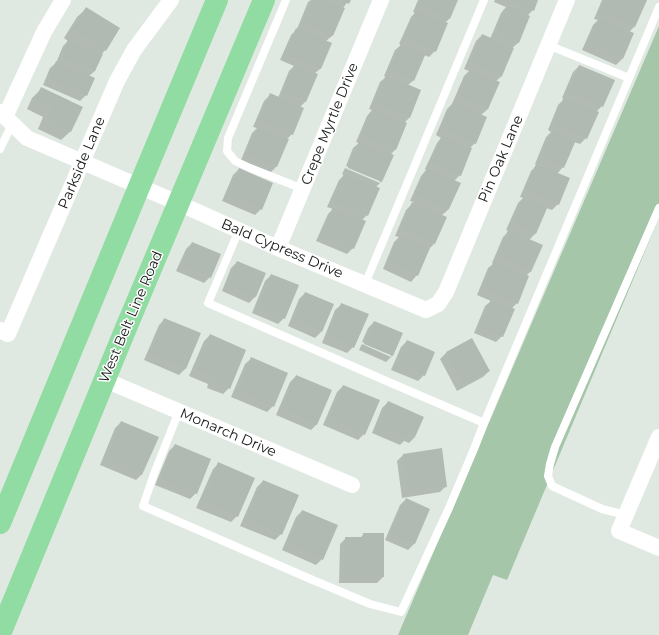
<!DOCTYPE html>
<html>
<head>
<meta charset="utf-8">
<style>
	body { margin:0 }
	canvas { display:block; background:#e0e9e1 }
</style>
</head>
<body>
<canvas width="659" height="635"></canvas>
<script>
const c = document.querySelector('canvas').getContext('2d');
c.lineJoin = 'round';
function paint(path, color) { c.fillStyle = color; c.fill(path, 'evenodd'); }
const toPath = rows => new Path2D(rows.map(r => 'M' + r).join(''));
function stroke(path, color, width, dash) { c.strokeStyle = color; c.lineWidth = width; c.lineCap = dash ? 'butt' : 'round'; c.setLineDash(dash || []); c.stroke(path); }
function label(font, color, halo, rows, align = 'center') {
  c.font = font + ' Montserrat,sans-serif'; c.lineWidth = 3; c.setLineDash([]); c.textBaseline = 'middle'; c.strokeStyle = halo; c.fillStyle = color; for (const [text, x, y, turn = 0] of rows) {
    c.save(); c.translate(x, y); c.rotate((+turn || 0) * Math.PI / 180); c.textAlign = isNaN(turn) ? turn : align; if (halo) c.strokeText(text, 0, 0); c.fillText(text, 0, 0); c.restore();
  }
}
paint(toPath([
	[659,26,659,218,507,580,493,575,468,635,398,635]
]), '#a5c6a8');
paint(toPath([
	[311,0,349,0,343,8,332,36,326,41,331,43,320,69,315,73,306,101,300,107,292,134,287,139,276,167,270,173,241,160,252,133,257,128,253,127,264,101,270,95,278,98,289,71,294,66,280,60,291,35,297,29,308,2],
	[418,0,457,0,449,19,445,23,435,51,429,57,424,55,414,80,408,85,420,91,409,118,404,123,406,124,395,150,390,155,392,156,381,182,376,187,367,215,362,220,353,248,347,254,316,241,328,214,333,209,327,207,339,180,344,175,342,174,345,168,380,183,380,180,346,166,353,148,359,143,356,142,367,116,372,110,369,109,380,82,386,77,384,76,395,50,401,45,399,44,411,17,415,13,413,12],
	[495,0,537,0,533,10,528,15,529,16,518,43,512,48,502,76,496,81,499,82,488,109,481,115,475,143,470,148,460,175,454,181,449,209,441,216,434,244,428,250,417,275,411,282,383,269,394,242,399,237,395,236,406,210,414,202,410,201,421,176,426,170,425,169,437,143,441,138,436,135,447,109,452,104,464,76,469,71,464,69,476,41,482,35,490,39,501,13,506,7,494,2],
	[602,0,645,1,634,27,629,32,622,59,616,65,582,50,593,25,598,20,594,19],
	[87,8,105,50,102,54,95,71,89,76,86,95,80,101,43,85,50,68,56,63,63,46,68,41,64,38,77,17],
	[579,66,602,106,596,112,586,138,580,144,574,142,563,167,557,174,558,204,552,210,546,208,535,234,529,240,531,271,526,276,517,303,512,308,502,336,496,342,474,333,485,306,491,301,477,295,488,268,493,264,492,263,503,237,509,231,506,230,518,203,523,198,520,197,531,171,537,165,535,164,546,137,551,132,548,130,558,105,564,99,562,98,573,72],
	[41,89,71,131,61,140,38,129,43,117,27,109,32,98],
	[239,169,261,209,255,215,222,201,233,175],
	[192,243,210,277,204,283,176,271,186,249],
	[237,262,265,274,255,297,249,303,222,291,231,268],
	[271,275,284,318,278,324,252,313,265,281],
	[305,293,333,305,321,332,315,338,288,326,299,299],
	[342,304,353,347,347,353,322,343,335,310],
	[165,319,200,334,185,369,179,375,144,360,159,325],
	[374,322,401,334,392,356,386,362,359,350,362,344,391,357,391,354,362,342,368,328],
	[210,335,229,388,223,394,207,388,208,384,189,376,204,341],
	[472,339,489,371,483,377,457,391,440,359,446,353],
	[407,341,424,375,418,381,391,370,401,347],
	[252,358,273,406,267,412,231,397,245,364],
	[296,376,317,424,311,430,276,415,290,382],
	[343,386,364,434,358,440,323,425,337,392],
	[388,402,415,437,409,443,404,441,400,445,372,433,382,408],
	[121,422,142,474,136,480,100,465,115,428],
	[175,445,196,493,190,499,155,485,169,451],
	[441,450,446,486,440,492,402,498,397,461,403,455],
	[219,463,237,516,231,522,196,508,213,469],
	[263,481,281,534,275,540,240,526,257,487],
	[406,499,428,509,414,544,408,550,385,540,400,505],
	[302,511,322,559,316,565,282,550,296,517],
	[364,534,383,534,383,577,377,583,339,583,340,544,346,538,360,538]
]), '#0003');
paint(toPath([
	[312,0,325,0,345,8,333,36,302,23],
	[340,0,351,0,349,4],
	[420,0,458,0,450,19,418,6],
	[509,0,538,0,534,11],
	[605,0,647,0,635,27,600,12],
	[507,5,530,16,519,43,495,33],
	[86,7,120,28,106,51,72,29],
	[416,10,448,23,436,52,405,38],
	[599,18,634,33,623,59,587,44],
	[296,28,332,43,321,69,285,54],
	[482,34,514,48,502,76,470,63],
	[68,39,103,54,95,71,61,57],
	[401,43,426,53,414,81,390,70],
	[56,61,95,78,87,96,48,79],
	[295,64,318,74,306,102,283,92],
	[579,65,615,80,603,107,568,92],
	[470,69,500,82,488,109,458,97],
	[386,75,421,90,410,118,374,103],
	[41,87,83,107,71,132,46,120,52,107,35,100],
	[270,93,304,108,293,135,258,120],
	[564,97,599,112,587,139,553,124],
	[453,102,487,117,476,144,441,129],
	[373,108,407,123,396,150,361,135],
	[258,126,289,139,277,167,246,154],
	[552,130,576,140,564,168,540,158],
	[442,135,472,148,461,176,431,163],
	[359,141,394,155,382,182,348,168],
	[536,164,570,178,559,205,525,191],
	[239,168,273,183,262,210,227,195],
	[427,168,461,183,449,209,415,195],
	[344,173,380,188,368,216,333,201],
	[524,196,548,206,536,234,512,224],
	[412,202,447,217,435,244,401,229],
	[333,207,366,221,354,249,321,235],
	[508,230,543,245,531,272,497,257],
	[400,235,430,248,418,276,388,263],
	[192,242,221,254,211,278,182,265],
	[237,261,266,273,256,297,227,285],
	[494,261,529,276,518,304,482,289],
	[271,274,299,285,285,319,257,307],
	[305,292,334,304,322,332,293,320],
	[491,299,515,309,503,337,479,327],
	[341,303,369,314,354,348,327,336],
	[164,318,201,333,186,369,149,354],
	[374,321,403,333,393,356,364,344],
	[210,334,246,350,230,389,212,381,214,378,195,370],
	[472,338,490,371,464,386,446,352],
	[407,340,435,352,425,376,397,364],
	[251,357,288,373,274,407,237,391],
	[296,375,332,390,317,425,281,409],
	[343,385,380,400,365,435,329,419],
	[388,401,424,417,415,437,409,434,407,439,377,427],
	[121,421,159,437,142,475,105,459],
	[175,444,211,459,197,494,160,479],
	[442,448,447,487,408,493,403,454],
	[218,462,255,478,238,517,202,501],
	[263,480,299,495,282,535,246,519],
	[406,498,430,509,415,544,390,534],
	[302,510,338,525,323,560,287,544],
	[363,533,384,533,384,577,345,577,345,537,363,537]
]), '#b1bab2');
stroke(toPath([
	[286,0,228,138,227,151,235,161,250,168,303,189],
	[548,45,629,78],
	[0,149,12,124],
	[239,230,208,303,384,380,484,423,659,7],
	[365,284,484,0],
	[179,411,154,474,143,506,308,578,370,604,401,612,449,508,474,449,484,423],
	[626,515,602,509,552,486,548,476,550,464,555,447,659,208]
]), '#fff', 8);
stroke(toPath([
	[0,112,27,138,178,203,278,248,426,310,438,304,446,292,567,0],
	[5,117,44,32,63,0],
	[278,248,381,0],
	[0,330,8,334,117,81,134,50,171,0],
	[105,380,352,485],
	[659,437,619,531,659,548]
]), '#fff', 16);
stroke(toPath([
	[0,523,139,187,217,0],
	[0,634,126,328,264,0]
]), '#91dca2', 22);
label('14px', '#161a17', '#fff', [
	["Crepe Myrtle Drive",330,124,-68],
	["Pin Oak Lane",501,159,-67],
	["Parkside Lane",82,163,-67],
	["Bald Cypress Drive",282,249,23],
	["West Belt Line Road",131,317,-67],
	["Monarch Drive",228,433,23]
]);
</script>
</body>
</html>
